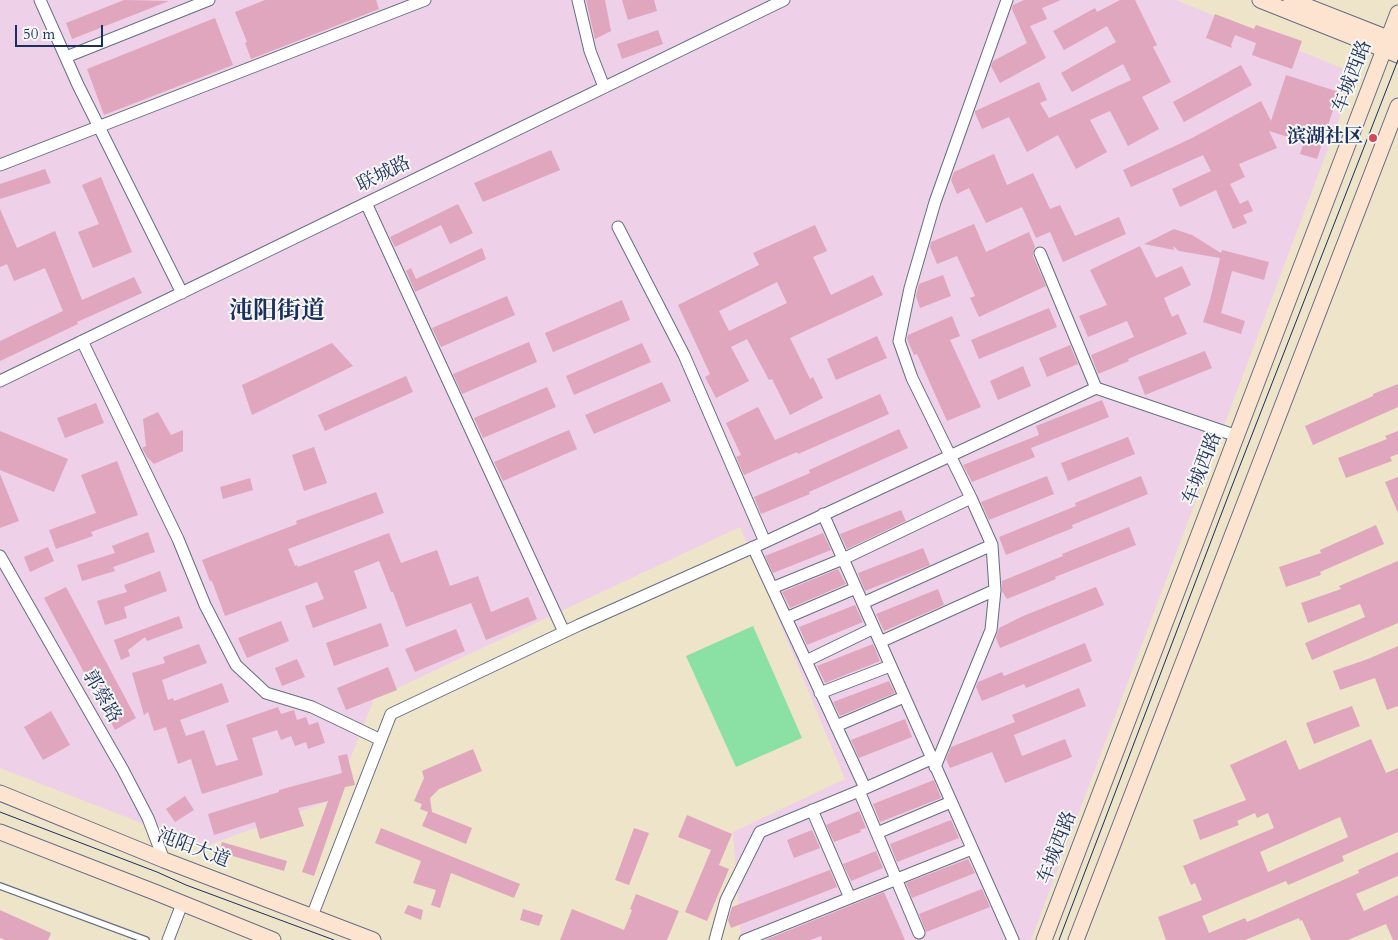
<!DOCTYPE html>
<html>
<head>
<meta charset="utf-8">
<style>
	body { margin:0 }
	#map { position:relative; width:1398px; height:940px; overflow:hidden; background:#eee4ca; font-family:Cardo,serif }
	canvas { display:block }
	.scale { position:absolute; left:15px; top:25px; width:88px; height:22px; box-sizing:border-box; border:2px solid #1b2f5e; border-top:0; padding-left:6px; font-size:15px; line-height:18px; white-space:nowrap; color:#1b2f5e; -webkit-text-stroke:4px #f6f6f2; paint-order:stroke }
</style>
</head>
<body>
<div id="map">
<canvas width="1398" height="940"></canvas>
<div class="scale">50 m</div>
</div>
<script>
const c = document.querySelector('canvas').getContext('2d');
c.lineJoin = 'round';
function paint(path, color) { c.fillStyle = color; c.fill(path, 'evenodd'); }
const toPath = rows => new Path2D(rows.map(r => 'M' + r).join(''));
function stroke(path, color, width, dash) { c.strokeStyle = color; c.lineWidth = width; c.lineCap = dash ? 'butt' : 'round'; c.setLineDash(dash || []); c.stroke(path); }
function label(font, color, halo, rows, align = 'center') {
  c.font = font + ' Cardo,"Noto Serif SC",serif'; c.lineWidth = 4; c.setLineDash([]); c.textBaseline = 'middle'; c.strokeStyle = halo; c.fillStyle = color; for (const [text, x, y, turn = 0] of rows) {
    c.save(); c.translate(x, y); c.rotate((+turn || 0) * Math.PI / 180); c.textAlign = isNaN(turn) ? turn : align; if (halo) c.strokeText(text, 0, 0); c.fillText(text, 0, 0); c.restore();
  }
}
paint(toPath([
	[0,0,1176,0,1356,74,1031,940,741,940,733,832,845,779,740,527,374,699,334,799,203,847,0,768]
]), '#eed0e8');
paint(toPath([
	[753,626,802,738,736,767,686,656]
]), '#8be0a3');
paint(toPath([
	[124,0,169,1,72,39,66,23],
	[265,0,376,0,379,9,251,59,245,43,247,42,235,12],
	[586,0,605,0,611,31,595,39],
	[622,0,654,0,657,11,628,20],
	[1024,0,1061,0,1042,8,1047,19,1030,26,1046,58,1000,83,991,66,993,61,1027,43,1012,9,1013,5],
	[1120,0,1135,0,1157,45,1153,47,1171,82,1142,97,1159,129,1128,146,1110,111,1090,120,1107,152,1076,169,1058,135,1027,152,1009,117,982,129,975,113,975,111,1039,82,1047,100,1040,103,1049,118,1131,80,1123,64,1072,92,1061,73,1116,42,1107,26,1064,50,1053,31,1095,8,1097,12],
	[1215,14,1254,29,1256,25,1302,41,1292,69,1252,55,1256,43,1235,35,1231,45,1232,48,1206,38],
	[215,18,233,65,104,115,87,69],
	[658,30,663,44,622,59,617,44],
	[1241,65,1252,85,1184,122,1173,102],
	[1286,75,1339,92,1317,159,1300,154,1304,142,1269,131,1277,148,1239,164,1245,177,1230,184,1240,204,1248,200,1253,211,1243,215,1247,223,1233,229,1216,190,1180,207,1172,189,1211,171,1203,155,1131,187,1123,170,1192,138,1261,101,1271,121],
	[551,150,560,170,483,202,474,183],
	[994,154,1007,185,1033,173,1050,209,1060,205,1075,236,1119,217,1126,234,1063,262,1050,232,1036,238,1022,207,986,223,969,188,957,194,951,180,954,172],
	[45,169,51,183,0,199,0,184],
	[101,177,132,252,93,268,78,232,99,224,82,185],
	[458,204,473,233,450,244,441,225,395,247,390,237],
	[0,209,17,248,55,231,82,300,134,277,142,293,77,322,78,324,0,361,0,341,63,311,45,268,14,281,7,264,0,267],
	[974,224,986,252,1029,232,1035,247,1033,252,1033,256,1046,286,979,317,970,298,975,296,957,256,937,264,930,247,931,242],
	[815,225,827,251,813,257,831,295,873,275,883,295,790,338,810,379,813,377,823,398,790,415,772,379,769,380,747,339,731,347,749,381,716,398,705,377,710,374,678,305,759,265,753,253],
	[777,282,787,303,729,331,719,311],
	[1174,229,1192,235,1221,253,1222,250,1269,262,1264,280,1232,271,1221,313,1245,321,1241,334,1203,322,1210,300,1220,258,1179,251,1173,246,1174,250,1144,244],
	[1140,246,1156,278,1182,266,1191,285,1164,298,1172,317,1178,314,1187,334,1128,359,1129,361,1098,374,1091,355,1134,337,1127,321,1088,337,1079,316,1107,305,1090,270],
	[482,248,486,259,415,292,406,271,411,268,416,279],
	[943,275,951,296,920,308,916,296,919,284],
	[507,296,515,315,441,347,432,328],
	[622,300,630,320,553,352,545,333],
	[1049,308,1057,327,979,359,971,340],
	[952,316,960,336,950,340,981,407,947,421,917,354,914,355,907,339,908,335],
	[877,336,887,358,836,380,827,359],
	[529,342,537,362,462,394,453,374],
	[332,343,353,366,252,415,242,385],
	[642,343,651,362,574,395,566,376],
	[1070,345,1078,364,1047,377,1039,358],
	[1205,351,1212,368,1145,395,1138,377],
	[1023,366,1031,386,998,400,990,381],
	[406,376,413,392,325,431,318,415],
	[662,382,671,401,594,434,585,415],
	[1398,384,1398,407,1313,445,1305,426,1373,396,1373,394],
	[547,387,556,407,483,438,474,418],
	[880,394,889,414,798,454,797,452,744,475,736,457,741,455,726,423,758,407,775,440],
	[1102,400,1109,417,1031,448,1035,457,972,482,963,465,1039,435,1036,426],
	[96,403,104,423,65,438,57,418],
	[158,412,171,435,183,430,183,451,154,464,147,457,142,448,146,446,143,419],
	[899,429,908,448,809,492,810,494,761,514,754,497,810,473,809,470],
	[569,430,577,449,503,481,494,462],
	[0,431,68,459,54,492,0,470],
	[1398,431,1398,454,1390,457,1392,461,1346,478,1338,458,1387,439,1385,436],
	[1128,437,1135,454,1068,481,1061,463],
	[314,447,327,483,304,491,292,455],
	[117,461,138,515,91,532,93,536,56,549,49,530,96,513,81,475],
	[0,474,19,521,0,528],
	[1047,476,1054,494,989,520,981,502],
	[1141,476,1148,494,1072,525,1073,528,1006,555,999,537,1076,506,1075,503],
	[1398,477,1398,513,1385,482],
	[250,478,253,490,223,499,220,487],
	[376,492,384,513,288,549,295,566,297,565,298,567,389,533,401,563,437,550,450,586,478,576,491,612,528,597,537,619,486,640,471,603,406,627,393,592,391,592,379,561,354,571,367,608,313,628,305,606,324,599,317,582,225,616,212,581,210,581,202,560,297,524,296,521],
	[901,510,906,521,847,549,840,534],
	[1376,525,1384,544,1320,572,1321,575,1286,587,1279,567,1321,553,1320,550],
	[1129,527,1136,545,1055,577,1056,579,1007,599,1002,591,1002,581,1063,556,1062,554],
	[148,532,155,552,113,567,115,571,82,581,77,565,115,553,112,546],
	[823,533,831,550,773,573,765,556],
	[48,547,54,561,30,572,24,557],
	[923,548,930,565,865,591,858,573],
	[1398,561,1398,623,1312,660,1305,643,1365,617,1360,604,1308,623,1301,603,1341,589,1339,586],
	[838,569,846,584,790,608,782,592],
	[160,571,167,591,124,607,127,618,105,625,97,601,127,592,124,585],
	[66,587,136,718,115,730,44,598],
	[1096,587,1104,605,1000,648,996,638,999,628,1023,616],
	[938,589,944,605,884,631,876,614],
	[855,605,863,622,807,645,799,627],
	[179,616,183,628,147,641,145,637,128,650,130,656,121,660,114,640],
	[281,621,289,641,247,658,238,638],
	[381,623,389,646,334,666,326,643],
	[456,629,465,651,415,672,405,649],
	[1085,643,1092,661,1026,688,1024,684,982,701,976,687,978,682,1002,672,1004,676],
	[199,644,207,663,162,680,168,700,173,698,174,701,222,683,229,702,180,720,186,736,204,730,216,766,238,760,226,725,278,707,281,714,294,710,297,720,306,717,309,725,318,722,325,743,308,749,306,742,295,746,291,736,281,740,277,730,252,738,263,775,202,794,191,759,178,764,166,727,154,731,148,712,144,715,132,673,165,663,163,657],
	[873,644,880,661,825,683,817,666],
	[1398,646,1398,706,1387,710,1375,678,1340,690,1333,671,1368,659],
	[297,659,305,677,282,686,275,668],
	[388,667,397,690,346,710,337,688],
	[889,681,895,693,840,716,833,702],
	[1079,688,1086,706,1014,735,1022,756,1065,739,1072,757,1005,783,992,752,950,768,946,759,951,747,1015,722,1012,715],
	[1352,706,1360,726,1314,744,1306,723],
	[51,711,70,745,43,760,24,727],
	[905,719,912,737,859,758,851,740],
	[1371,739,1386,773,1398,768,1398,832,1342,856,1344,861,1288,885,1286,881,1202,916,1209,933,1245,918,1247,922,1359,873,1358,870,1398,852,1398,876,1356,894,1364,911,1398,895,1398,940,1393,940,1386,924,1348,940,1311,940,1302,920,1300,921,1299,918,1245,940,1166,940,1158,917,1202,900,1195,883,1191,885,1183,866,1274,828,1268,813,1257,818,1255,813,1237,821,1239,825,1200,840,1193,820,1246,800,1230,765,1286,740,1299,770],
	[1340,817,1348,837,1268,872,1260,852],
	[473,749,482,771,439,789,430,798,432,812,472,828,466,844,422,826,428,812,420,809,422,804,414,801,424,778,422,771],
	[347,754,355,785,345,787,314,876,302,872,328,801,298,808,304,826,260,839,255,822,214,835,208,814,279,792,279,790,342,773,338,756],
	[934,780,941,798,880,822,873,804],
	[185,796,194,810,175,822,166,809],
	[859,811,866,828,860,830,861,832,834,842,826,825],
	[687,815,732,834,719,865,729,869,707,921,685,912,711,850,678,837],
	[951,820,959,838,897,862,890,844],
	[381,828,520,884,514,898,451,873,440,908,431,905,436,890,413,883,421,861,375,843],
	[634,828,649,833,629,885,615,880],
	[812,830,820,848,794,858,787,840],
	[222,842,287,861,284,871,219,852],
	[876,851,883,868,851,881,843,864],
	[968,859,975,873,912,898,906,883],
	[830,870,837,887,731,928,728,920,732,907],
	[982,889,990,907,926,932,919,914],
	[884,892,905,940,822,940,821,936,810,940,765,940],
	[636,894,679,911,667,940,560,940,572,909,624,930,632,910,630,909],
	[408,905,423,910,421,920,404,913],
	[523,909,543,915,539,926,520,920],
	[0,910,51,933,48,940,5,940,0,938]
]), '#e0a6bd');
const lane = toPath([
	[0,886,146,940]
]);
const street = toPath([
	[40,0,78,85,182,293],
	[578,0,590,51,604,87],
	[66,57,209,0],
	[0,165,425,0],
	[366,203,564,632],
	[618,227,684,355,765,542],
	[1040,253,1096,388,1237,436],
	[82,341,178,539,205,605,236,665,266,693,312,707,381,740],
	[0,381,784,0],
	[823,514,1013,940],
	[753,547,865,788],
	[0,556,123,770,148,818,164,860],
	[772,588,843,559,971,498],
	[863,603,992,545],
	[786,618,856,588],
	[880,642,995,590],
	[806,661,874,628],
	[820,693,890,666],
	[836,726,904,697],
	[935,767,991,630,995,590,992,545,971,498,912,378,899,341,910,288,935,202,1007,0],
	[859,791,919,933],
	[812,810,850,898],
	[877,833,951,802],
	[312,916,391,714,579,625,765,542,1096,388],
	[168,940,182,904],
	[715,940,726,900,760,832,859,791,931,759],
	[745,940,972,849]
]);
const secondary = toPath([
	[1260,0,1398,55],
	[1291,0,1398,42],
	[0,793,164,860,373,940],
	[0,832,157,893,273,940],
	[1044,940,1398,13],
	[1076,940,1398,106]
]);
stroke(lane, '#656e84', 8);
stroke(street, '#656e84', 13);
stroke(secondary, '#656e84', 17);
stroke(lane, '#fff', 5.5);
stroke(street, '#fff', 11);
stroke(secondary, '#fde4d1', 15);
stroke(toPath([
	[0,812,157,872,186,885,334,940],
	[1059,940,1232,486,1398,60]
]), '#1b2f5e', 1);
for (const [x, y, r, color] of [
	[1373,138,5,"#d1495b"]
]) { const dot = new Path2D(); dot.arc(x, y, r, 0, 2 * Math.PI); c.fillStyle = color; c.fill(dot); stroke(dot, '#f6f6f2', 2); }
label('19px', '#1b2f5e', '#f6f6f2', [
	["车城西路",1353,77,-69],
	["联城路",384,175,-26],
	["车城西路",1203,469,-69],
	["郭蔡路",101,697,60],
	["车城西路",1058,848,-69],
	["沌阳大道",193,849,21]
]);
label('bold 19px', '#1b2f5e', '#f6f6f2', [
	["滨湖社区",1363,138]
], 'right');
label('bold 24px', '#1b2f5e', '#f6f6f2', [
	["沌阳街道",277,312]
]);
</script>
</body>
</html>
